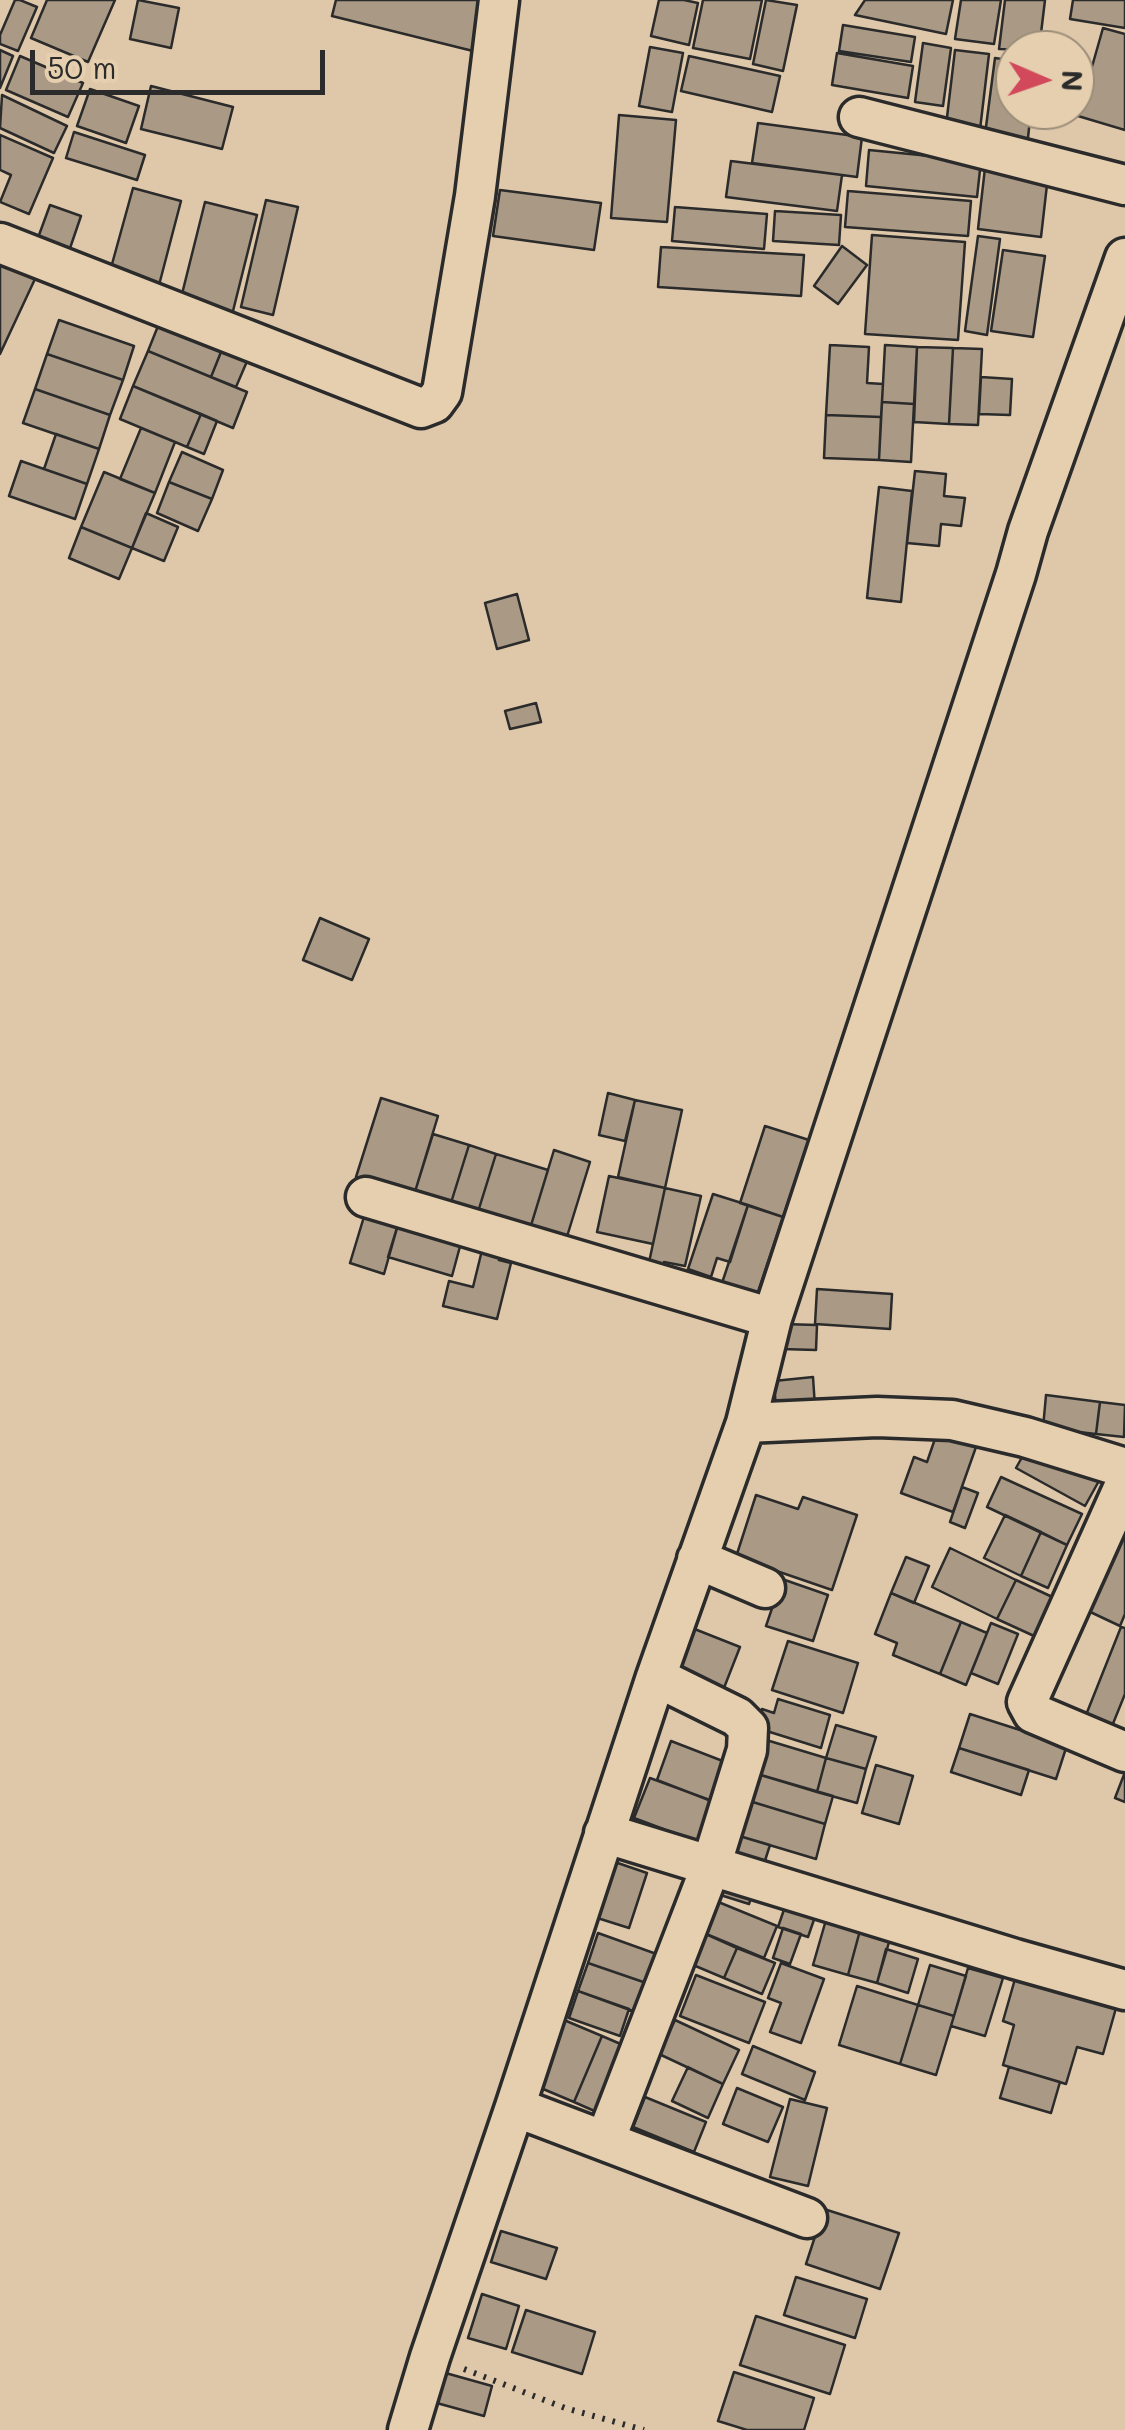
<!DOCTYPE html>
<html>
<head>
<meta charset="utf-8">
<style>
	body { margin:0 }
	#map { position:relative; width:1125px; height:2430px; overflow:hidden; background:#dfc8aa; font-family:Mali,sans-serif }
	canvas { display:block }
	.north { position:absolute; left:995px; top:30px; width:100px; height:100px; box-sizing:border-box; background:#e6cfaf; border:2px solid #9b8d7a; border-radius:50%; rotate:92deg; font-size:28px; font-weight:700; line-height:40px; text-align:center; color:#2b2b2b }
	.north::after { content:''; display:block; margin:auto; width:35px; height:45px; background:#d1495b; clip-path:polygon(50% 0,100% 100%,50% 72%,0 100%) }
	.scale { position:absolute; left:30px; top:50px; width:295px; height:45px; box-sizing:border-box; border:5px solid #2b2b2b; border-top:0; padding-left:12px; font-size:30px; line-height:35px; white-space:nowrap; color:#2b2b2b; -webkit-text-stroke:8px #e6cfaf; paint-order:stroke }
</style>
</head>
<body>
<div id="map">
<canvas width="1125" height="2430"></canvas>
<div class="north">N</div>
<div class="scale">50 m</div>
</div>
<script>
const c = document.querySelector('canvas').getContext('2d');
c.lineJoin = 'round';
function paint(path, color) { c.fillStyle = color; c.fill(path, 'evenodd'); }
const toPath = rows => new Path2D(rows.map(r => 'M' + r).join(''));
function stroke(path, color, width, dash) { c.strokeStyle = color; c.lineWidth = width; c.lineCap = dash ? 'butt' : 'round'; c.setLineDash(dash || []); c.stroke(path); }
const building = toPath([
	[15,0,20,0,37,7,18,51,0,44,0,35,15,0],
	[47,0,115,0,88,62,31,38,47,0],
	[138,0,179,8,171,48,130,39,138,0],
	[336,0,490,0,477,52,332,16,336,0],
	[659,0,684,0,698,3,689,45,651,36,659,0],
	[703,0,762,0,750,59,693,48,703,0],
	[766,0,797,5,783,71,753,64,766,0],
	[865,0,953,0,946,34,855,15,865,0],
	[961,0,1001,0,994,44,955,39,961,0],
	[1005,0,1045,0,1039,50,999,49,1005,0],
	[1073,0,1125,0,1125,28,1070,19,1073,0],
	[843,25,915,37,911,62,839,51,843,25],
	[1103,28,1125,34,1125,130,1078,116,1103,28],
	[923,43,951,48,943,106,915,102,923,43],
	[650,47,683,53,672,112,639,106,650,47],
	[0,50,13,56,0,88,0,50],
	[955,50,989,54,979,138,945,134,955,50],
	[837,53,913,66,908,98,832,85,837,53],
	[20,56,83,83,68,117,6,90,20,56],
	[689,56,780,76,772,112,681,91,689,56],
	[995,58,1015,61,1015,110,1031,110,1027,147,984,142,995,58],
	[151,86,233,107,222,149,141,129,151,86],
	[90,89,139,106,126,143,77,126,90,89],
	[2,95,67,126,54,153,0,128,2,95],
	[619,115,676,120,667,222,611,218,619,115],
	[758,123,862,137,857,177,752,163,758,123],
	[74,132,145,155,137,180,66,158,74,132],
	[0,135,53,158,29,214,0,202,11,175,0,170,0,135],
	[869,150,981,161,977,197,866,186,869,150],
	[731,161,842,175,837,211,726,197,731,161],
	[985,168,1048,176,1041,237,978,229,985,168],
	[133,188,181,201,158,289,109,275,133,188],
	[500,190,601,203,594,250,493,236,500,190],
	[848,191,971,201,968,236,845,227,848,191],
	[266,200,298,207,273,315,241,307,266,200],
	[205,202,257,215,230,323,178,310,205,202],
	[50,205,81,216,67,257,35,246,50,205],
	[675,207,767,214,764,249,672,241,675,207],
	[775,211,841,215,839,245,773,241,775,211],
	[872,235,965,242,958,340,865,334,872,235],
	[978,236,1000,239,987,335,965,331,978,236],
	[842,246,867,265,838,304,814,286,842,246],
	[661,247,804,255,801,296,658,287,661,247],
	[1003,250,1045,256,1033,337,991,331,1003,250],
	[0,262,35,279,0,354,0,262],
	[162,316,225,342,211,377,148,351,162,316],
	[59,320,134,346,123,380,47,354,59,320],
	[225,342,251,352,236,387,211,377,225,342],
	[830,345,869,347,867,383,883,384,881,417,826,415,830,345],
	[885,345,917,347,914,404,882,402,885,345],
	[917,347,953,348,949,424,914,422,917,347],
	[953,348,982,349,978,425,949,424,953,348],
	[148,351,247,392,233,428,133,386,148,351],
	[47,354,123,380,110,415,35,389,47,354],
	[981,377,1012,379,1010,415,979,414,981,377],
	[133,386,201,414,187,447,120,419,133,386],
	[35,389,110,415,99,449,23,423,35,389],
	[882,402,914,404,911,462,879,460,882,402],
	[201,414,217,421,204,454,187,447,201,414],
	[826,415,881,417,879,460,824,458,826,415],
	[141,428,175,442,155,493,120,479,141,428],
	[56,434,99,449,87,484,44,469,56,434],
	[182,452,223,470,212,499,169,482,182,452],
	[21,461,87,484,75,519,9,496,21,461],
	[915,471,946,474,944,496,965,498,961,526,941,524,939,546,907,543,915,471],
	[104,472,155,493,132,548,81,527,104,472],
	[169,482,212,499,198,531,157,513,169,482],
	[879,487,912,491,901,602,867,598,879,487],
	[146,513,178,527,164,561,132,548,146,513],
	[81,527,132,548,119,579,69,558,81,527],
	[517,594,529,640,497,649,485,603,517,594],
	[536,703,541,722,510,729,505,711,536,703],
	[320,918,369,939,352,980,303,960,320,918],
	[608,1093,635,1100,625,1141,599,1135,608,1093],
	[381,1098,438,1116,414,1195,356,1177,381,1098],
	[635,1100,682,1110,665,1188,618,1177,635,1100],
	[765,1126,809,1140,783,1217,740,1203,765,1126],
	[433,1134,469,1145,450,1206,414,1195,433,1134],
	[469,1145,496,1154,477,1215,450,1206,469,1145],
	[554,1150,590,1162,565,1243,529,1232,554,1150],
	[496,1154,548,1170,529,1232,477,1215,496,1154],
	[609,1176,665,1188,653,1244,597,1232,609,1176],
	[665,1188,701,1196,685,1266,664,1262,662,1270,648,1267,665,1188],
	[713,1194,748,1205,730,1262,717,1258,711,1277,688,1269,713,1194],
	[748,1205,783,1217,757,1295,722,1283,748,1205],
	[366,1210,399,1221,384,1274,350,1263,366,1210],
	[399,1221,462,1239,452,1276,388,1257,399,1221],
	[484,1242,503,1247,499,1260,511,1263,497,1319,443,1306,449,1281,473,1287,484,1242],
	[817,1289,892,1294,890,1329,815,1324,817,1289],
	[782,1324,817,1325,816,1350,781,1349,782,1324],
	[813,1377,815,1407,776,1410,774,1381,813,1377],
	[1046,1395,1100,1402,1096,1434,1043,1428,1046,1395],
	[1100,1402,1125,1405,1124,1437,1096,1434,1100,1402],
	[937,1433,976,1447,953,1512,901,1493,914,1457,927,1462,937,1433],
	[1031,1441,1100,1479,1085,1506,1016,1468,1031,1441],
	[1001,1477,1082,1514,1067,1545,987,1507,1001,1477],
	[962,1487,978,1493,965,1528,950,1522,962,1487],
	[756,1495,798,1509,803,1497,857,1515,832,1590,736,1557,756,1495],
	[1005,1515,1041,1532,1021,1576,984,1558,1005,1515],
	[1041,1532,1067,1545,1048,1588,1021,1576,1041,1532],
	[1118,1536,1125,1540,1125,1614,1120,1626,1084,1609,1118,1536],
	[950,1548,1016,1580,997,1619,932,1587,950,1548],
	[906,1557,929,1566,914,1603,891,1593,906,1557],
	[782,1579,828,1595,813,1641,766,1626,782,1579],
	[1016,1580,1063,1602,1045,1641,997,1619,1016,1580],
	[891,1593,961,1622,940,1674,893,1655,897,1643,875,1634,891,1593],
	[961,1622,987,1633,966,1685,940,1674,961,1622],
	[991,1623,1018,1634,998,1684,971,1673,991,1623],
	[1121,1627,1125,1628,1125,1694,1108,1736,1082,1725,1121,1627],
	[692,1628,740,1647,720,1698,664,1676,692,1628],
	[788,1641,858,1663,843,1713,772,1690,788,1641],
	[778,1699,830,1715,821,1748,757,1728,762,1709,774,1713,778,1699],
	[970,1714,1067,1745,1056,1779,959,1748,970,1714],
	[836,1725,876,1737,866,1769,826,1758,836,1725],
	[763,1739,826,1758,817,1792,754,1773,763,1739],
	[671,1741,733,1765,719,1804,657,1780,671,1741],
	[959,1748,1029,1770,1021,1795,951,1772,959,1748],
	[826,1758,866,1769,857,1803,817,1792,826,1758],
	[876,1765,913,1776,899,1824,862,1813,876,1765],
	[1125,1772,1125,1802,1115,1798,1125,1772],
	[754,1773,833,1796,825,1824,746,1800,754,1773],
	[650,1778,726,1806,711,1847,634,1818,650,1778],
	[746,1800,825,1824,816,1859,736,1835,746,1800],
	[736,1835,770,1845,762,1870,729,1860,736,1835],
	[609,1860,647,1873,629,1928,591,1916,609,1860],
	[720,1872,756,1883,749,1904,714,1893,720,1872],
	[711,1899,777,1926,764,1958,699,1931,711,1899],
	[787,1901,817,1911,808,1937,778,1927,787,1901],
	[828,1913,862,1923,848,1975,813,1965,828,1913],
	[862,1923,892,1932,877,1983,848,1975,862,1923],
	[783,1928,801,1934,790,1964,773,1958,783,1928],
	[699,1931,737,1948,724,1978,686,1962,699,1931],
	[598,1933,662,1956,652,1985,588,1963,598,1933],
	[737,1948,775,1963,762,1994,724,1978,737,1948],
	[886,1949,918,1959,908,1993,877,1983,886,1949],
	[588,1963,652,1985,641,2014,578,1991,588,1963],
	[781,1963,824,1979,801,2043,770,2032,781,2003,768,1998,781,1963],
	[930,1965,966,1976,954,2016,918,2005,930,1965],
	[968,1968,1003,1978,985,2036,951,2026,968,1968],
	[1017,1972,1118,2001,1103,2054,1077,2047,1066,2084,1003,2065,1014,2025,1003,2021,1017,1972],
	[696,1975,765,2002,749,2043,680,2016,696,1975],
	[857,1986,918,2005,900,2064,839,2045,857,1986],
	[578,1991,629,2009,620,2036,569,2018,578,1991],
	[918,2005,954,2016,936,2075,900,2064,918,2005],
	[564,2020,602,2036,574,2102,536,2086,564,2020],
	[675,2020,739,2050,723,2084,659,2054,675,2020],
	[602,2036,637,2051,608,2117,574,2102,602,2036],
	[753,2046,815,2072,805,2100,742,2074,753,2046],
	[688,2067,723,2084,708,2118,672,2101,688,2067],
	[1009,2067,1060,2082,1051,2113,1000,2098,1009,2067],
	[737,2088,783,2107,768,2142,723,2124,737,2088],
	[645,2097,706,2122,694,2152,633,2127,645,2097],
	[790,2099,827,2108,808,2186,770,2177,790,2099],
	[824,2209,899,2233,880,2289,806,2264,824,2209],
	[501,2231,557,2248,546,2279,491,2262,501,2231],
	[796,2277,867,2299,855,2338,784,2315,796,2277],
	[482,2294,519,2306,506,2349,468,2338,482,2294],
	[526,2310,595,2332,582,2374,512,2352,526,2310],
	[756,2316,845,2345,830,2394,740,2365,756,2316],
	[442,2372,492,2386,484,2416,433,2402,442,2372],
	[734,2372,814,2398,804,2430,747,2430,718,2421,734,2372]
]);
paint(building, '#aa9a85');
stroke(building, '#2b2b2b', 2.5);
const minor = toPath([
	[859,117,1125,185],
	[0,243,421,408,434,403,442,392,475,196,499,0],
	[366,1197,772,1318],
	[746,1423,877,1417,952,1420,1025,1437,1125,1468],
	[1125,1484,1027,1702,1033,1713,1125,1752],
	[697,1559,765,1588],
	[604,1833,1015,1959,1125,1990],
	[515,2107,807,2218],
	[605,2141,711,1866,747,1750,748,1728,737,1717,656,1677],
	[408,2430,430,2357,515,2107,656,1677,746,1423,772,1318,1016,574,1028,531,1125,258]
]);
stroke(minor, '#2b2b2b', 45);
stroke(toPath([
	[464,2369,565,2408,644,2430]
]), '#2b2b2b', 6, [2.5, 8]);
stroke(minor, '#e6cfaf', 38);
</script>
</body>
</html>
